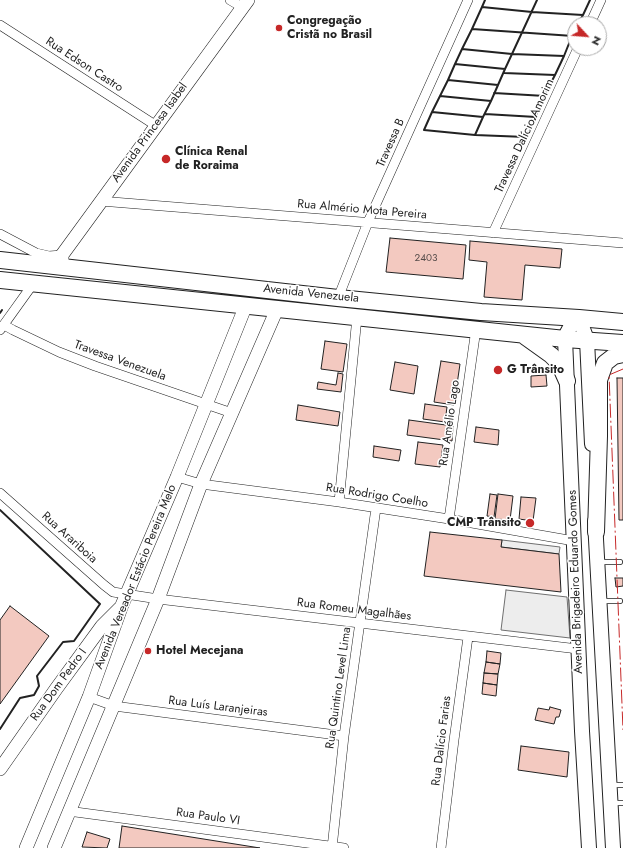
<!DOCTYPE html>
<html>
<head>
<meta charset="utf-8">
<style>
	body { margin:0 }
	#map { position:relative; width:623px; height:848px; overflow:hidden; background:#fff; font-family:Jost,sans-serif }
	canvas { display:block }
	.north { position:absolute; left:567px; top:16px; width:40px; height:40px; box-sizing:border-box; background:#fff; border:1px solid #a7a7a7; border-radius:50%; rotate:116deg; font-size:11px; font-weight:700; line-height:16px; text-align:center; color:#222 }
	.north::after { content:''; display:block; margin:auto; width:14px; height:18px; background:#c62828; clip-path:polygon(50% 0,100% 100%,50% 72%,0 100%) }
</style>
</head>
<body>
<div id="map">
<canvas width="623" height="848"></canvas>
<div class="north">N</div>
</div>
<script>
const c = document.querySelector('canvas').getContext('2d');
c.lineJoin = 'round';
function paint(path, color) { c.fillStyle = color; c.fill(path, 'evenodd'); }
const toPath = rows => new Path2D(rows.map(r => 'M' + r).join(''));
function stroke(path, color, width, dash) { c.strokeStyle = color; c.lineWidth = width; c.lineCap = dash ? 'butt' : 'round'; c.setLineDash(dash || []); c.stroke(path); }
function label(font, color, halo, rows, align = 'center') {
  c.font = font + ' Jost,sans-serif'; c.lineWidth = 3; c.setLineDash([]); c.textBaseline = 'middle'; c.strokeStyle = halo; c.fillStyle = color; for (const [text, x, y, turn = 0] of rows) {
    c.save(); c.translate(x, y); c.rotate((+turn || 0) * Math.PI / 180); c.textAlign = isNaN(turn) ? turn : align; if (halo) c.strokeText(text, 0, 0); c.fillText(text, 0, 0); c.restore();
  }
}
const parking = toPath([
	[502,540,560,547,559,554,501,547,502,540],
	[506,590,567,597,570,638,501,630,506,590]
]);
paint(parking, '#ededed');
stroke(parking, '#6f6f6f', 1);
const building = toPath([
	[390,238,466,245,463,279,386,272,390,238],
	[470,241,562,249,560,268,525,265,522,300,484,297,487,262,469,260,470,241],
	[325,341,347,344,343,372,321,369,325,341],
	[441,361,460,364,454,405,434,402,441,361],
	[395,362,418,366,414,394,390,390,395,362],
	[338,373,343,374,341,392,317,389,318,382,336,385,338,373],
	[546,375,547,386,531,387,531,376,546,375],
	[617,378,623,378,623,520,619,520,617,378],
	[425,404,447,407,445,422,423,419,425,404],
	[298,405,340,412,338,426,296,420,298,405],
	[409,420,453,426,452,441,407,435,409,420],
	[476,427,499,430,498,445,474,442,476,427],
	[418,442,443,445,440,467,415,464,418,442],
	[374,446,401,450,399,461,373,457,374,446],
	[490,494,497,495,494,517,487,516,490,494],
	[498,494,513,496,510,520,495,519,498,494],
	[521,497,536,498,533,521,519,519,521,497],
	[430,532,502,540,501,547,559,554,561,592,424,576,430,532],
	[615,578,623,578,623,586,616,587,615,578],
	[10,606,49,636,0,704,0,620,10,606],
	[487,651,501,653,500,664,486,662,487,651],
	[486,662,500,664,498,674,484,673,486,662],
	[484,673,498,674,497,685,483,683,484,673],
	[483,683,497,685,496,696,482,694,483,683],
	[550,707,561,710,559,717,556,717,554,724,535,720,538,708,549,710,550,707],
	[521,746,569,752,567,777,518,770,521,746],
	[122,826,260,848,119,848,122,826],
	[87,832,110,839,107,848,82,847,87,832]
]);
paint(building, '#f3c9c0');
stroke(building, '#222', 1);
const lane = toPath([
	[598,562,620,562],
	[601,601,620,601],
	[611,785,623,785],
	[613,803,623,803]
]);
const street = toPath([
	[230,0,242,7],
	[590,24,601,0],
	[0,25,155,125],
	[100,201,623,243],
	[493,233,578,48],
	[0,234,36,253,49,256,62,255],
	[338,298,368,222,468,0],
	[4,325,13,330,59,352,95,366,232,413],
	[0,330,33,284],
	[177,477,201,484,339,502,449,519,574,541],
	[0,493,104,585,113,592,158,599,578,649],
	[339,502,357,317],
	[449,519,476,329],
	[89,697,114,706,344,736],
	[68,811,344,848],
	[332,848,344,736,376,508],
	[441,848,454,740,468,637]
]);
const secondary = toPath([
	[67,268,62,262,62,255,248,0],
	[0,769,56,689,102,626,120,608],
	[26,848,89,697,122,605,177,477,246,305],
	[54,848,158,599,201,484,277,309]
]);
const primary = toPath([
	[575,318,567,333,565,339,582,731,589,848],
	[579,318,587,340,592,444],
	[595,521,613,848]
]);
const highway = toPath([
	[0,260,338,298,481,312,579,318,623,322],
	[0,280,565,339,623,343],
	[523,335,551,355,559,363,567,381],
	[596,532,599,436,599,380,605,363,614,356,623,354]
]);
stroke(lane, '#222', 6);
stroke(street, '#222', 10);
stroke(secondary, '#222', 14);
stroke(primary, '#222', 16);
stroke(highway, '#222', 18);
stroke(lane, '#fff', 4.5);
stroke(street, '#fff', 9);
stroke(secondary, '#fff', 13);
stroke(primary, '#fff', 14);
stroke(highway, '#fff', 16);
stroke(toPath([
	[482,7,485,0],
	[581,15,583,15,590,0],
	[575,32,573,36,472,29,482,7,532,12,583,15,578,24],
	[462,49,472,29],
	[462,49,512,54,505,69,455,64,462,49],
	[512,54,564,56,572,36],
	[512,54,537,0],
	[455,64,505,69,498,85,448,80,455,64],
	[504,73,555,75,544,96],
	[555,75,564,56,562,56],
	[448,80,498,85,491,101,440,96,448,80],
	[494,93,545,96,535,117],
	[440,96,491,101,483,117,432,112,440,96],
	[475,135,483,117,432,112,424,130,475,135,526,137,536,117,485,114],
	[0,313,2,310],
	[0,510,100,604,74,641,63,642,37,676,39,686,34,695,20,698,0,729]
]), '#222', 2);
stroke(toPath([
	[623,369,609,375,623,730]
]), '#c62828', 1, [14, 3, 2, 3]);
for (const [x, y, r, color] of [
	[279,28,4,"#c62828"],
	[166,159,5,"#c62828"],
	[498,370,5,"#c62828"],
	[530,523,5,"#c62828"],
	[148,651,4,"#c62828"]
]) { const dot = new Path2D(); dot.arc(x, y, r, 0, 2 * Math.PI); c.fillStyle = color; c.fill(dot); stroke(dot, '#fff', 1.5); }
label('10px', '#564c4a', null, [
	["2403",426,259]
]);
label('bold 12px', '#222', '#fff', [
	["Congregação",287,21],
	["Cristã no Brasil",287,35],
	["Clínica Renal",175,152],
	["de Roraima",175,166],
	["G Trânsito",507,370],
	["CMP Trânsito",521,523,"right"],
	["Hotel Mecejana",156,651]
], 'left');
label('12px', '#222', '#fff', [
	["Rua Edson Castro",84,65,33],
	["Avenida Princesa Isabel",150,133,-54],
	["Travessa Dalício Amorim",525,136,-65],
	["Travessa B",391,143,-66],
	["Rua Almério Mota Pereira",362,210,5],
	["Avenida Venezuela",311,294,6],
	["Travessa Venezuela",120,361,20],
	["Rua Amélio Lago",450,423,-82],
	["Rua Rodrigo Coelho",377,496,9],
	["Rua Arariboia",69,538,42],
	["Avenida Vereador Estácio Pereira Melo",136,577,-68],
	["Avenida Brigadeiro Eduardo Gomes",576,582,-92],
	["Rua Romeu Magalhães",354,610,7],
	["Rua Dom Pedro I",59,685,-54],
	["Rua Quintino Level Lima",339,688,-82],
	["Rua Luís Laranjeiras",218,707,7],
	["Rua Dalício Farias",442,741,-83],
	["Rua Paulo VI",208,817,8]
]);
</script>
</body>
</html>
